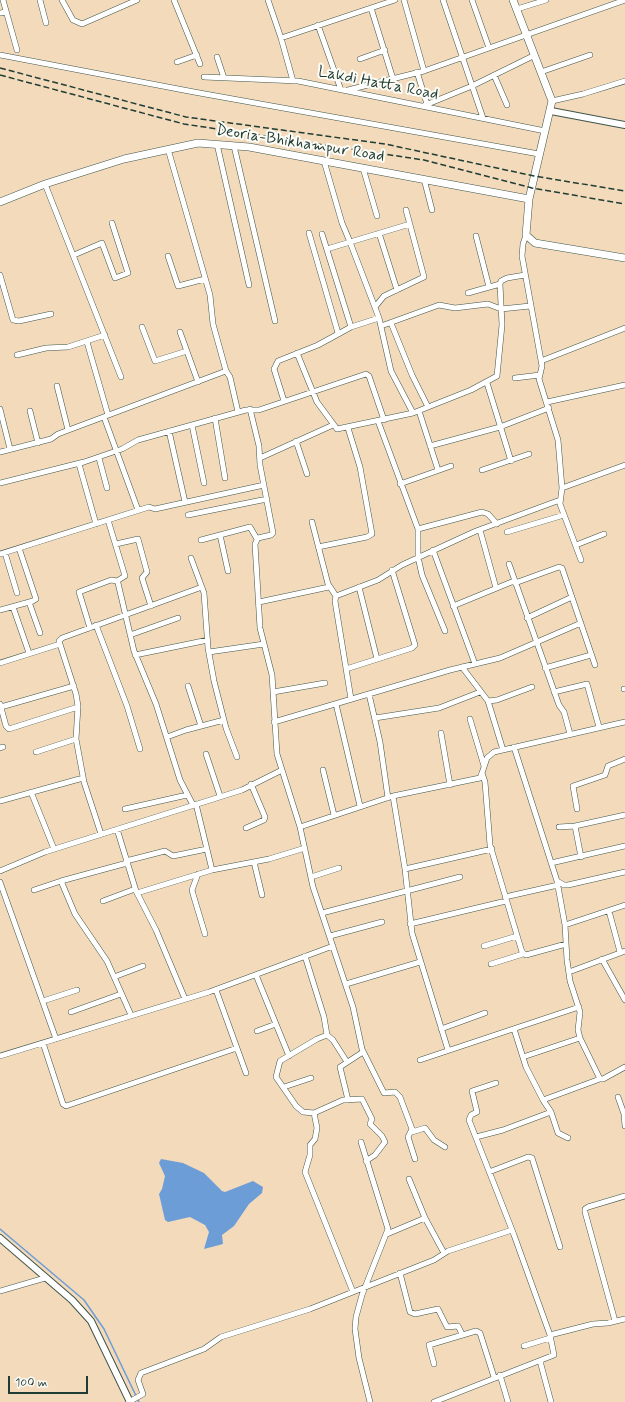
<!DOCTYPE html>
<html>
<head>
<meta charset="utf-8">
<style>
	body { margin:0 }
	#map { position:relative; width:625px; height:1402px; overflow:hidden; background:#f3dabb; font-family:Mynerve,sans-serif }
	canvas { display:block }
	.scale { position:absolute; left:8px; top:1376px; width:80px; height:18px; box-sizing:border-box; border:2px solid #1f3d34; border-top:0; padding-left:5px; font-size:12px; line-height:14px; white-space:nowrap; color:#1f3d34; -webkit-text-stroke:3px #fdfcf7; paint-order:stroke }
</style>
</head>
<body>
<div id="map">
<canvas width="625" height="1402"></canvas>
<div class="scale">100 m</div>
</div>
<script>
const c = document.querySelector('canvas').getContext('2d');
c.lineJoin = 'round';
function paint(path, color) { c.fillStyle = color; c.fill(path, 'evenodd'); }
const toPath = rows => new Path2D(rows.map(r => 'M' + r).join(''));
function stroke(path, color, width, dash) { c.strokeStyle = color; c.lineWidth = width; c.lineCap = dash ? 'butt' : 'round'; c.setLineDash(dash || []); c.stroke(path); }
function label(font, color, halo, rows, align = 'center') {
  c.font = font + ' Mynerve,sans-serif'; c.lineWidth = 4; c.setLineDash([]); c.textBaseline = 'middle'; c.strokeStyle = halo; c.fillStyle = color; for (const [text, x, y, turn = 0] of rows) {
    c.save(); c.translate(x, y); c.rotate((+turn || 0) * Math.PI / 180); c.textAlign = isNaN(turn) ? turn : align; if (halo) c.strokeText(text, 0, 0); c.fillText(text, 0, 0); c.restore();
  }
}
paint(toPath([
	[161,1159,183,1163,204,1173,222,1191,225,1192,253,1181,263,1187,262,1193,249,1204,234,1226,222,1235,223,1244,204,1249,209,1232,205,1225,190,1217,168,1222,165,1220,159,1194,162,1189,165,1176,159,1163]
]), '#6d9dd7');
stroke(toPath([
	[0,1229,84,1300,104,1329,139,1402]
]), '#6d9dd7', 1.5);
const minor = toPath([
	[3,0,17,50],
	[40,0,46,23],
	[62,0,73,20,82,24,137,0],
	[174,0,200,64],
	[268,0,281,38,293,81],
	[404,0,424,71],
	[443,0,483,118],
	[472,0,489,48],
	[371,8,393,79],
	[517,9,546,0],
	[0,13,6,12],
	[318,25,341,90],
	[281,38,395,0],
	[0,55,194,92,539,154],
	[217,57,224,78],
	[360,59,385,50],
	[177,62,197,55],
	[417,72,427,104],
	[541,72,590,55],
	[494,75,507,105],
	[204,77,298,81,545,131],
	[348,90,424,71,625,0],
	[552,101,583,94,625,81],
	[423,106,472,86,535,55],
	[217,144,249,285],
	[234,146,275,321],
	[324,161,342,223,350,242,379,318,391,371,413,413],
	[363,168,377,216],
	[424,179,432,210],
	[45,184,121,377],
	[309,233,338,333],
	[379,233,397,290],
	[322,234,351,327],
	[526,235,523,244,522,256,542,366,539,379,558,440,562,488,560,504,581,560],
	[476,236,489,287],
	[327,249,410,224],
	[74,255,102,243,115,278,128,273,112,223],
	[168,256,178,286,205,279],
	[0,275,13,320,19,321,51,314],
	[468,293,500,284],
	[375,307,384,296,424,277,406,210],
	[391,323,412,375,428,407],
	[381,326,439,305,455,308,488,304,501,309,530,306],
	[142,327,155,361,187,351],
	[180,332,198,382],
	[87,342,108,415],
	[297,353,317,402,337,429,413,413,471,390,497,376,502,325,500,284,501,281,507,278,525,275],
	[17,355,46,348,68,347,105,335],
	[541,361,625,328],
	[226,371,230,377,238,412],
	[515,378,540,375],
	[487,383,511,461],
	[57,386,68,430],
	[284,401,274,369,278,361,318,345,351,327,379,318],
	[547,402,625,385],
	[0,409,10,449],
	[250,409,259,446,260,465,273,533,271,535,258,538,255,544,260,628,272,675,277,754,300,827,313,887,353,1007,362,1049,384,1093,395,1092,400,1097,412,1129,408,1137,415,1159],
	[30,411,38,443],
	[419,411,438,470],
	[104,417,138,510],
	[215,418,225,478],
	[378,421,418,529,418,557,422,575,445,631],
	[192,425,204,483],
	[169,431,185,502],
	[296,441,307,474],
	[430,446,500,427,549,408],
	[0,452,51,439,58,434,226,371,213,324,210,295,168,149],
	[99,458,107,488],
	[260,458,333,425],
	[79,464,96,524],
	[482,470,529,454],
	[0,483,84,462,122,449,138,440,246,410,259,410,366,374,369,376,384,420],
	[400,484,451,466],
	[562,488,625,465],
	[188,515,267,499],
	[108,520,125,576,117,581,118,583,134,651,156,704,180,780,193,805],
	[312,522,328,584,336,596],
	[418,529,482,512,488,514,497,524],
	[480,530,496,588],
	[507,532,564,515],
	[220,535,228,571],
	[201,540,250,527,257,539],
	[116,544,138,539,147,572,142,578,151,606],
	[576,545,604,534],
	[318,547,367,537,372,534,360,467,348,428],
	[433,550,475,664],
	[5,553,17,593],
	[0,554,149,507,155,509,264,485],
	[191,558,204,593,208,648,214,681,226,728,237,757],
	[509,564,559,705,564,712,570,734],
	[515,583,559,567,562,568,595,665],
	[359,587,377,659],
	[29,602,40,633],
	[259,602,329,587],
	[453,606,514,581],
	[13,607,29,653],
	[0,610,33,601,36,599,19,548],
	[527,618,572,597],
	[96,625,127,706,140,749],
	[90,628,79,592,111,580,117,581],
	[130,635,178,618],
	[209,652,264,644],
	[135,655,208,640],
	[0,663,60,644],
	[462,667,488,701,497,700,532,687],
	[545,668,591,655],
	[346,669,412,648,415,645,392,570],
	[188,686,201,726],
	[624,689,625,689],
	[273,692,325,683],
	[554,692,587,684,599,727],
	[369,694,380,742,388,798],
	[351,699,335,601,336,596,378,580,402,565,476,531,560,500],
	[488,701,503,750],
	[0,704,6,726,9,729,78,707],
	[336,704,360,806],
	[1,707,74,686],
	[375,718,439,708,480,692],
	[470,719,484,766],
	[274,722,450,670,500,658,581,623],
	[441,733,450,785],
	[167,737,186,730,224,720],
	[514,747,557,881,564,885,568,885,625,872],
	[0,748,3,747],
	[36,752,76,739],
	[206,754,220,796],
	[323,770,334,815],
	[482,773,485,782,490,845,522,952,526,955,566,944],
	[31,792,54,849],
	[393,796,405,869,412,933,448,1050],
	[0,801,83,778],
	[196,804,212,870],
	[125,809,187,795],
	[577,809,573,786,605,775,608,766,625,759],
	[575,826,581,857],
	[300,827,393,796,475,779,480,778,482,773,487,758,494,752,625,722],
	[559,827,575,826,625,815],
	[246,828,264,820,265,817,251,784],
	[117,829,136,891,156,930,185,999],
	[101,834,84,782,76,739,78,706,76,694,59,641,62,638,202,587],
	[126,861,165,851,173,856,207,849],
	[254,862,262,895],
	[551,863,625,846],
	[405,869,492,849],
	[0,871,45,852,242,790,282,770],
	[198,874,192,890,193,894,205,934],
	[311,877,339,868],
	[61,881,75,914,107,961,131,1015],
	[557,881,565,925,567,960,570,981,580,1012,578,1030,580,1038,600,1079,603,1079,625,1067],
	[0,882,56,1039],
	[34,890,61,881,127,863],
	[137,893,212,870,269,859,305,848],
	[505,897,558,885],
	[103,901,135,889],
	[609,911,620,952],
	[322,913,460,877],
	[410,924,506,901],
	[565,925,625,905],
	[330,936,382,922],
	[484,946,517,936],
	[305,956,324,1017,327,1035,317,1039,280,1061,276,1077,296,1106,303,1112,314,1113,343,1100,362,1099,372,1119,370,1124,382,1136,385,1142,375,1155,366,1161],
	[602,959,625,1000],
	[491,964,523,954],
	[569,972,625,951],
	[256,975,289,1056],
	[114,977,143,966],
	[346,984,420,962],
	[216,990,246,1073],
	[43,1001,77,990],
	[71,1012,121,994],
	[441,1029,485,1013],
	[514,1029,526,1067,543,1100,551,1112,558,1133,568,1138],
	[257,1031,276,1024],
	[327,1035,333,1040,347,1062],
	[43,1043,63,1104,66,1106,237,1048],
	[0,1056,209,992,333,946],
	[523,1057,580,1038],
	[420,1060,579,1007],
	[284,1087,311,1078],
	[618,1097,624,1114,625,1126],
	[348,1100,340,1067,363,1052],
	[543,1100,600,1079],
	[314,1113,317,1128,315,1139,310,1145,310,1155,305,1172,353,1292],
	[412,1132,425,1128,434,1140,445,1147],
	[476,1137,503,1130,551,1112],
	[361,1142,388,1229,362,1295,356,1317,355,1329,359,1358,370,1402],
	[489,1172,528,1157,532,1158,560,1247],
	[409,1179,425,1218,444,1253],
	[387,1234,425,1218],
	[400,1273,410,1312,415,1314,438,1309,447,1327,458,1326,462,1334],
	[0,1291,45,1278],
	[615,1321,585,1212,585,1209,588,1207,625,1196],
	[550,1335,593,1324,608,1323,625,1319],
	[524,1346,550,1338],
	[540,1361,551,1402],
	[434,1364,429,1345,476,1331,480,1333,494,1377],
	[500,1375,508,1402],
	[129,1402,143,1394,138,1380,141,1373,204,1349,221,1337,310,1309,434,1260,448,1251,512,1230],
	[434,1402,554,1355,550,1335,514,1235,469,1120,471,1115,477,1112,472,1091,496,1083]
]);
const tertiary = toPath([
	[551,111,625,125],
	[0,1238,72,1300,91,1321,130,1402]
]);
const secondary = toPath([
	[513,0,552,101,529,199,526,235,535,243,625,258],
	[0,202,45,184,124,159,198,143,249,147,529,199]
]);
stroke(minor, '#3f5548', 6);
stroke(tertiary, '#3f5548', 8);
stroke(secondary, '#3f5548', 8);
stroke(minor, '#fff', 5);
stroke(tertiary, '#fff', 6);
stroke(secondary, '#fff', 7);
stroke(toPath([
	[0,68,186,117,385,144,534,176,625,191],
	[0,75,184,124,424,160,532,188,625,204]
]), '#1f3d34', 1.5, [6, 3]);
label('16px', '#1f3d34', '#fdfcf7', [
	["Lakdi Hatta Road",378,84,11],
	["Deoria-Bhikhampur Road",300,144,9]
]);
</script>
</body>
</html>
